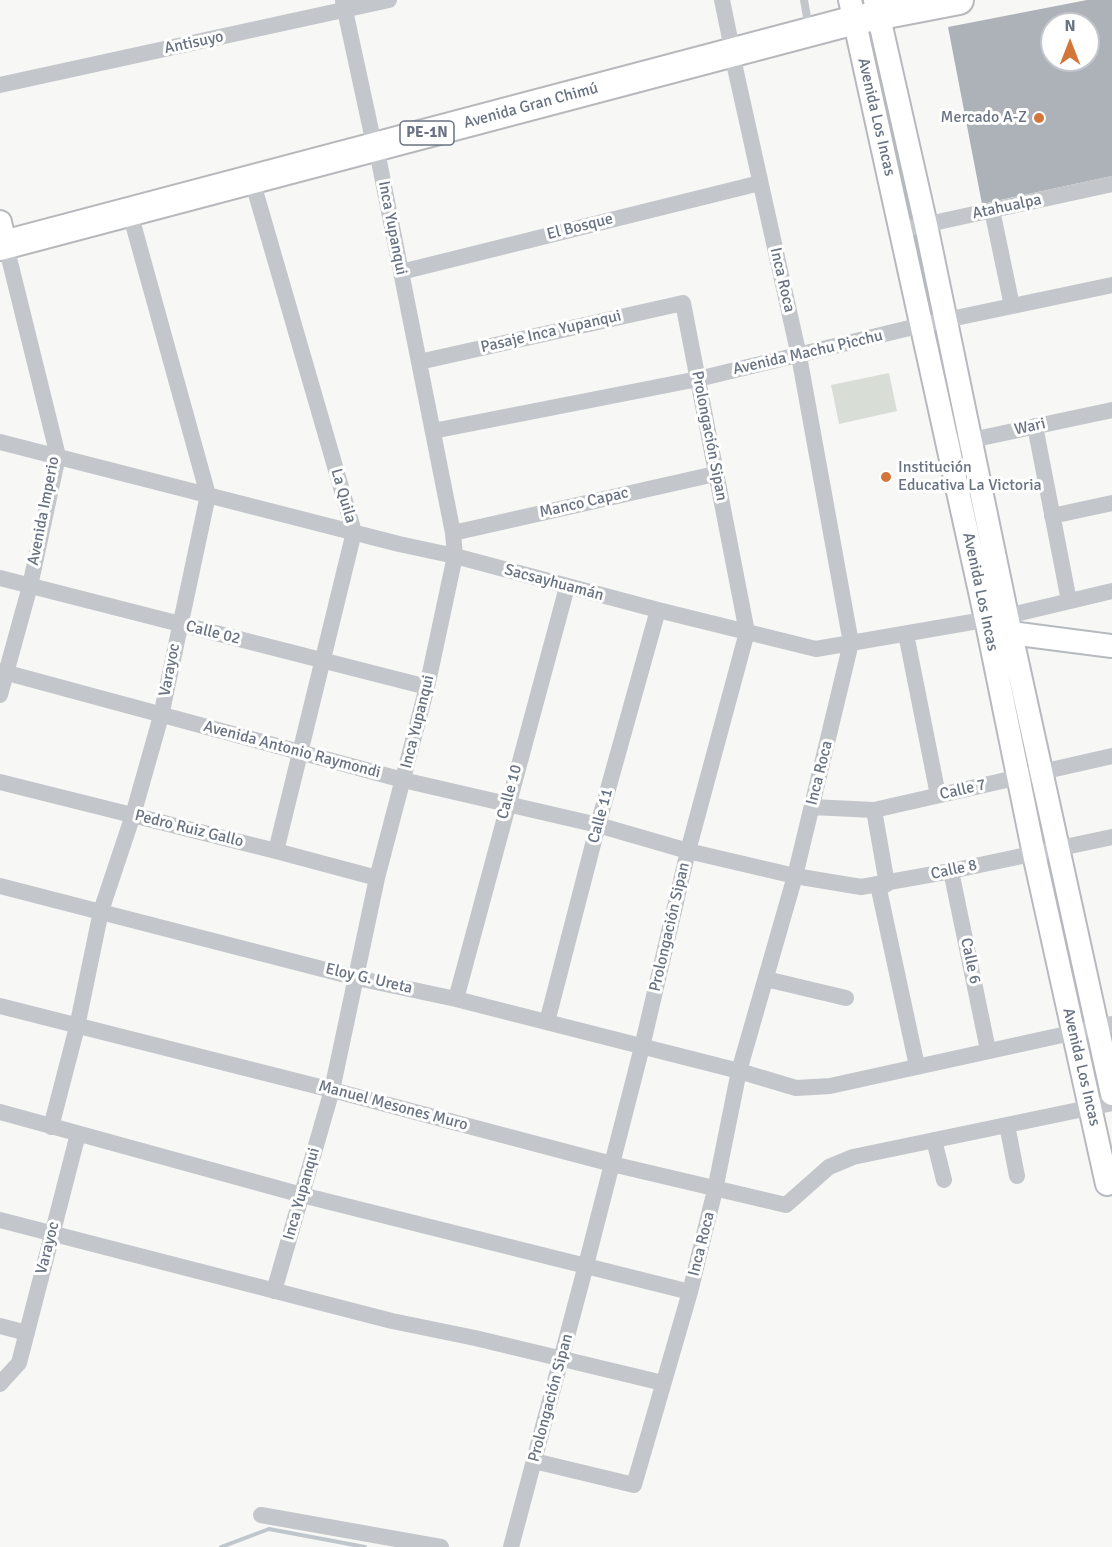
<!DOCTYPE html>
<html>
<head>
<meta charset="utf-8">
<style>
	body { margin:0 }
	#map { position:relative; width:1112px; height:1547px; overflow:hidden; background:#f7f7f5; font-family:Signika,sans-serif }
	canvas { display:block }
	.north { position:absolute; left:1040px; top:12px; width:60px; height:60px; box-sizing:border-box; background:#fff; border:2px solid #c3c7cd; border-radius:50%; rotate:0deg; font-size:16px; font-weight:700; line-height:24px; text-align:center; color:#697383 }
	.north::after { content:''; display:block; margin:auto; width:21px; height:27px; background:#d37639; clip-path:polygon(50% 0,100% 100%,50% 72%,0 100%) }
</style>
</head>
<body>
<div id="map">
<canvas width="1112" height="1547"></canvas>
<div class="north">N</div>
</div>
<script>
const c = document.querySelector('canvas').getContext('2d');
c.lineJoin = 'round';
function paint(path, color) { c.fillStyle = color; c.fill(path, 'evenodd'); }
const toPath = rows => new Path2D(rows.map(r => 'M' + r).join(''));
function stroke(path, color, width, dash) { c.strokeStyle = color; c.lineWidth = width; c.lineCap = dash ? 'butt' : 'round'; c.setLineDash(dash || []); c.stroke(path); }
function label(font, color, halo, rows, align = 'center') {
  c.font = font + ' Signika,sans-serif'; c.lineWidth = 6; c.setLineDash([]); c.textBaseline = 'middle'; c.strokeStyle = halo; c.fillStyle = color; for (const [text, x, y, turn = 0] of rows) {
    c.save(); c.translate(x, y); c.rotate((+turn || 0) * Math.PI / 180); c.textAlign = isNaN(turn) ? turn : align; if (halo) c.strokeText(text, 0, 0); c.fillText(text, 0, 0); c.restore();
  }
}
paint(toPath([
	[889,373,897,411,839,424,831,385]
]), '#d8ded6');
stroke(toPath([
	[221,1547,269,1529,365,1547]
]), '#bfc6cc', 4);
paint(toPath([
	[1087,0,1112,0,1112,176,982,204,948,27],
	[1052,24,1088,24,1088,60,1052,60]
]), '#adb2b8');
const secondary = toPath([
	[850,0,986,619,1034,854,1107,1184],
	[875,0,926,225,1007,616,1112,1094],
	[0,222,2,231],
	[998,626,1011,633,1112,646]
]);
const highway = toPath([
	[0,246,855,20,959,0]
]);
stroke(secondary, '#b6b9be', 26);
stroke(highway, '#b6b8bc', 32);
stroke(toPath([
	[804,0,807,17]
]), '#c3c6ca', 8);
stroke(toPath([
	[722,0,730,39],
	[343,1,372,135],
	[0,85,389,0],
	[252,180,354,532,276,851],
	[992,210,1012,306],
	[901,230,1112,184],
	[401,272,760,183],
	[419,362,683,303,747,632,688,851,642,1047,586,1265,511,1547],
	[1035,426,1069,601],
	[433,431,698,379,922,325,1112,285],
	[0,442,399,544,455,556,658,610,816,649,1007,616,1112,591],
	[948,445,1112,410],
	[1052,516,1112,503],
	[453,533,715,474],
	[0,578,427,687],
	[906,634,938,795],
	[0,671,403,780,598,825,688,851,795,876,861,887,951,871,1112,837],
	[0,695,30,586,58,456,4,238],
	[0,782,276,851,377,878],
	[812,807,874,810,1112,756],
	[874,810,887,884],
	[951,871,988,1050],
	[878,885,917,1066],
	[0,886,357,978,456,999,739,1071,796,1088,830,1086,1112,1024],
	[766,979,846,998],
	[456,999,567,587],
	[0,1006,332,1090,612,1164,786,1205,829,1167,853,1157,1112,1103],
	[547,1022,598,825,658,610],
	[0,1112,302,1195,690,1292],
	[1007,1125,1017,1176],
	[51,1127,77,1027,101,911,133,815,161,716,208,495,130,213],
	[934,1140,944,1180],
	[0,1220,392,1321,475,1338,663,1383],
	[274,1291,332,1090,377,878,427,687,455,556,453,533,376,146],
	[0,1326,27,1333],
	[0,1384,19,1363,78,1134],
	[534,1461,634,1485,690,1292,715,1190,739,1071,795,876,851,643,799,356,732,54],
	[261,1515,441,1547]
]), '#c3c6ca', 16);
stroke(secondary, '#fff', 22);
stroke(highway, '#fff', 28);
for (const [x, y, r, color] of [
	[1039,118,6,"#d37639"],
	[886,477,6,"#d37639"]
]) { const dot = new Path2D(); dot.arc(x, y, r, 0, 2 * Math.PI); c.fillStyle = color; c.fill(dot); stroke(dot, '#fff', 2); }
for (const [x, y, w] of [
	[427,133,54]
]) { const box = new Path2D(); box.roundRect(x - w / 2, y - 12, w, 24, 4.5); c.fillStyle = '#fff'; c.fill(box); stroke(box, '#697383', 1.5); }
label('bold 15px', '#697383', null, [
	["PE-1N",427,133]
]);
label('16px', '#697383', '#fff', [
	["Antisuyo",194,43,-12],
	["Avenida Gran Chimú",531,106,-15],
	["Avenida Los Incas",876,117,77],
	["Atahualpa",1007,207,-12],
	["El Bosque",580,227,-14],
	["Inca Yupanqui",392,228,79],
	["Inca Roca",782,280,77],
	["Pasaje Inca Yupanqui",551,332,-13],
	["Avenida Machu Picchu",808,353,-13],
	["Wari",1030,427,-12],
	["Prolongación Sipan",709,436,79],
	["La Quila",343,496,74],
	["Manco Capac",584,503,-13],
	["Avenida Imperio",44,511,-79],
	["Sacsayhuamán",554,583,15],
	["Avenida Los Incas",980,592,78],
	["Calle 02",213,633,14],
	["Varayoc",170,670,-79],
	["Inca Yupanqui",418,722,-76],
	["Avenida Antonio Raymondi",292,750,15],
	["Inca Roca",820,773,-76],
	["Calle 7",963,790,-13],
	["Calle 10",510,792,-75],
	["Calle 11",601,816,-75],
	["Pedro Ruiz Gallo",189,829,14],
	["Calle 8",954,870,-12],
	["Prolongación Sipan",670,927,-77],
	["Calle 6",970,961,78],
	["Eloy G. Ureta",369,979,13],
	["Avenida Los Incas",1081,1067,77],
	["Manuel Mesones Muro",393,1106,15],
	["Inca Yupanqui",302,1194,-74],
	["Inca Roca",702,1244,-76],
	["Varayoc",48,1248,-76],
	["Prolongación Sipan",551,1398,-75]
]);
label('16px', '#697383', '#fff', [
	["Mercado A-Z",1027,118],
	["Institución",898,468,"left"],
	["Educativa La Victoria",898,486,"left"]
], 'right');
</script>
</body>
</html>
